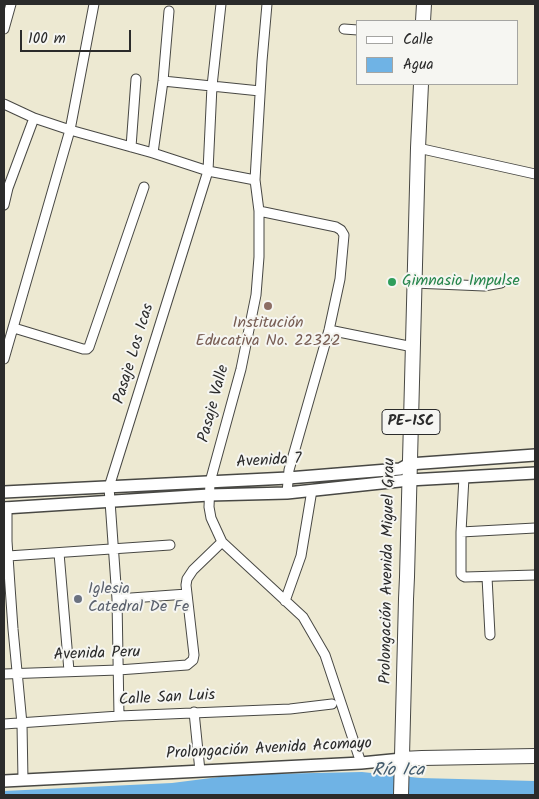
<!DOCTYPE html>
<html>
<head>
<meta charset="utf-8">
<style>
	body { margin:0 }
	#map { position:relative; width:539px; height:799px; overflow:hidden; background:#ede9d2; font-family:Kalam,sans-serif }
	canvas { display:block }
	.frame { position:absolute; inset:0; border:5px solid #2b2b2b; pointer-events:none }
	.legend { position:absolute; left:356px; top:20px; width:162px; height:65px; box-sizing:border-box; background:#f6f6f2; border:1px solid #a5a5a2; margin:0; padding:6px 9px; list-style:none; font-size:15px; color:#2b2b2b }
	.legend li { display:flex; align-items:center; gap:10px; height:25px }
	.legend b { width:25px; border:1px solid #a5a5a2 }
	.scale { position:absolute; left:20px; top:30px; width:111px; height:22px; box-sizing:border-box; border:2px solid #2b2b2b; border-top:0; padding-left:6px; font-size:15px; line-height:18px; white-space:nowrap; color:#2b2b2b; -webkit-text-stroke:4px #f6f6f2; paint-order:stroke }
</style>
</head>
<body>
<div id="map">
<canvas width="539" height="799"></canvas>
<div class="frame"></div>
<ul class="legend">
<li><b style="height:6px;background:#fff"></b>Calle</li>
<li><b style="height:14px;background:#6fb3e5"></b>Agua</li>
</ul>
<div class="scale">100 m</div>
</div>
<script>
const c = document.querySelector('canvas').getContext('2d');
c.lineJoin = 'round';
function paint(path, color) { c.fillStyle = color; c.fill(path, 'evenodd'); }
const toPath = rows => new Path2D(rows.map(r => 'M' + r).join(''));
function stroke(path, color, width, dash) { c.strokeStyle = color; c.lineWidth = width; c.lineCap = dash ? 'butt' : 'round'; c.setLineDash(dash || []); c.stroke(path); }
function label(font, color, halo, rows, align = 'center') {
  c.font = font + ' Kalam,sans-serif'; c.lineWidth = 4; c.setLineDash([]); c.textBaseline = 'middle'; c.strokeStyle = halo; c.fillStyle = color; for (const [text, x, y, turn = 0] of rows) {
    c.save(); c.translate(x, y); c.rotate((+turn || 0) * Math.PI / 180); c.textAlign = isNaN(turn) ? turn : align; if (halo) c.strokeText(text, 0, 0); c.fillText(text, 0, 0); c.restore();
  }
}
paint(toPath([
	[362,772,420,778,535,781,535,795,4,795,4,791,172,783,219,777,267,774]
]), '#6fb3e5');
const street = toPath([
	[267,4,262,61,255,180,259,211,259,257,256,295,241,369,210,482,209,507,211,518,222,542,303,617,325,655,361,763],
	[4,29,11,4],
	[344,29,358,30],
	[163,81,260,91],
	[4,104,34,118,70,130,153,153,208,171,255,180],
	[131,147,136,79],
	[418,148,535,174],
	[153,153,163,81,169,11],
	[4,205,8,188,34,118],
	[259,211,336,227,341,230,344,235,340,279,329,330,289,470,287,493],
	[414,283,484,286,501,283],
	[14,328,83,349,87,349,89,347,144,187],
	[329,330,413,347],
	[4,359,70,130,94,4],
	[464,477,461,532,461,574,463,576,465,577,535,575],
	[7,507,7,541,10,586,13,629,22,724,23,780],
	[461,532,535,528],
	[59,553,69,671],
	[8,556,170,545],
	[487,577,490,635],
	[117,599,187,594],
	[285,601,301,556,312,490],
	[4,674,118,670,187,665,193,660,194,655,186,585,187,579,193,570,222,542],
	[194,712,200,771],
	[119,716,117,599,109,487,208,171,212,86,221,4],
	[4,724,119,716,290,709,332,704]
]);
const secondary = toPath([
	[4,492,288,478,400,469,409,464,535,455],
	[4,508,209,495,287,493,409,480,535,473],
	[4,781,361,763,402,759]
]);
const primary = toPath([
	[423,21,424,4],
	[402,759,422,758,535,756],
	[401,795,406,599,407,577,418,148,421,84]
]);
stroke(street, '#484844', 11);
stroke(secondary, '#484844', 14);
stroke(primary, '#484844', 16);
stroke(street, '#fff', 9);
stroke(secondary, '#fff', 11);
stroke(primary, '#fff', 14);
for (const [x, y, r, color] of [
	[392,282,5,"#2e9e5b"],
	[268,306,5,"#8d6e63"],
	[78,599,5,"#6b7280"]
]) { const dot = new Path2D(); dot.arc(x, y, r, 0, 2 * Math.PI); c.fillStyle = color; c.fill(dot); stroke(dot, '#f6f6f2', 2); }
for (const [x, y, w] of [
	[411,422,58]
]) { const box = new Path2D(); box.roundRect(x - w / 2, y - 12.5, w, 25, 4); c.fillStyle = '#f6f6f2'; c.fill(box); stroke(box, '#2b2b2b', 1); }
label('bold 15px', '#2b2b2b', null, [
	["PE-1SC",411,422]
]);
label('16px', '#27864d', '#f6f6f2', [
	["Gimnasio Impulse",402,282]
], 'left');
label('16px', '#785e54', '#f6f6f2', [
	["Institución",268,324],
	["Educativa No. 22322",268,342]
]);
label('16px', '#2b2b2b', '#f6f6f2', [
	["Pasaje Los Icas",135,354,-73],
	["Pasaje Valle",215,404,-75],
	["Avenida 7",269,462,-3],
	["Prolongación Avenida Miguel Grau",389,571,-89],
	["Avenida Peru",97,655,-2],
	["Calle San Luis",167,699,-3],
	["Prolongación Avenida Acomayo",269,750,-3]
]);
label('16px', '#5b616d', '#f6f6f2', [
	["Iglesia",88,590],
	["Catedral De Fe",88,608]
], 'left');
label('italic 18px', '#435b6c', '#f6f6f2', [
	["Río Ica",398,772]
]);
</script>
</body>
</html>
